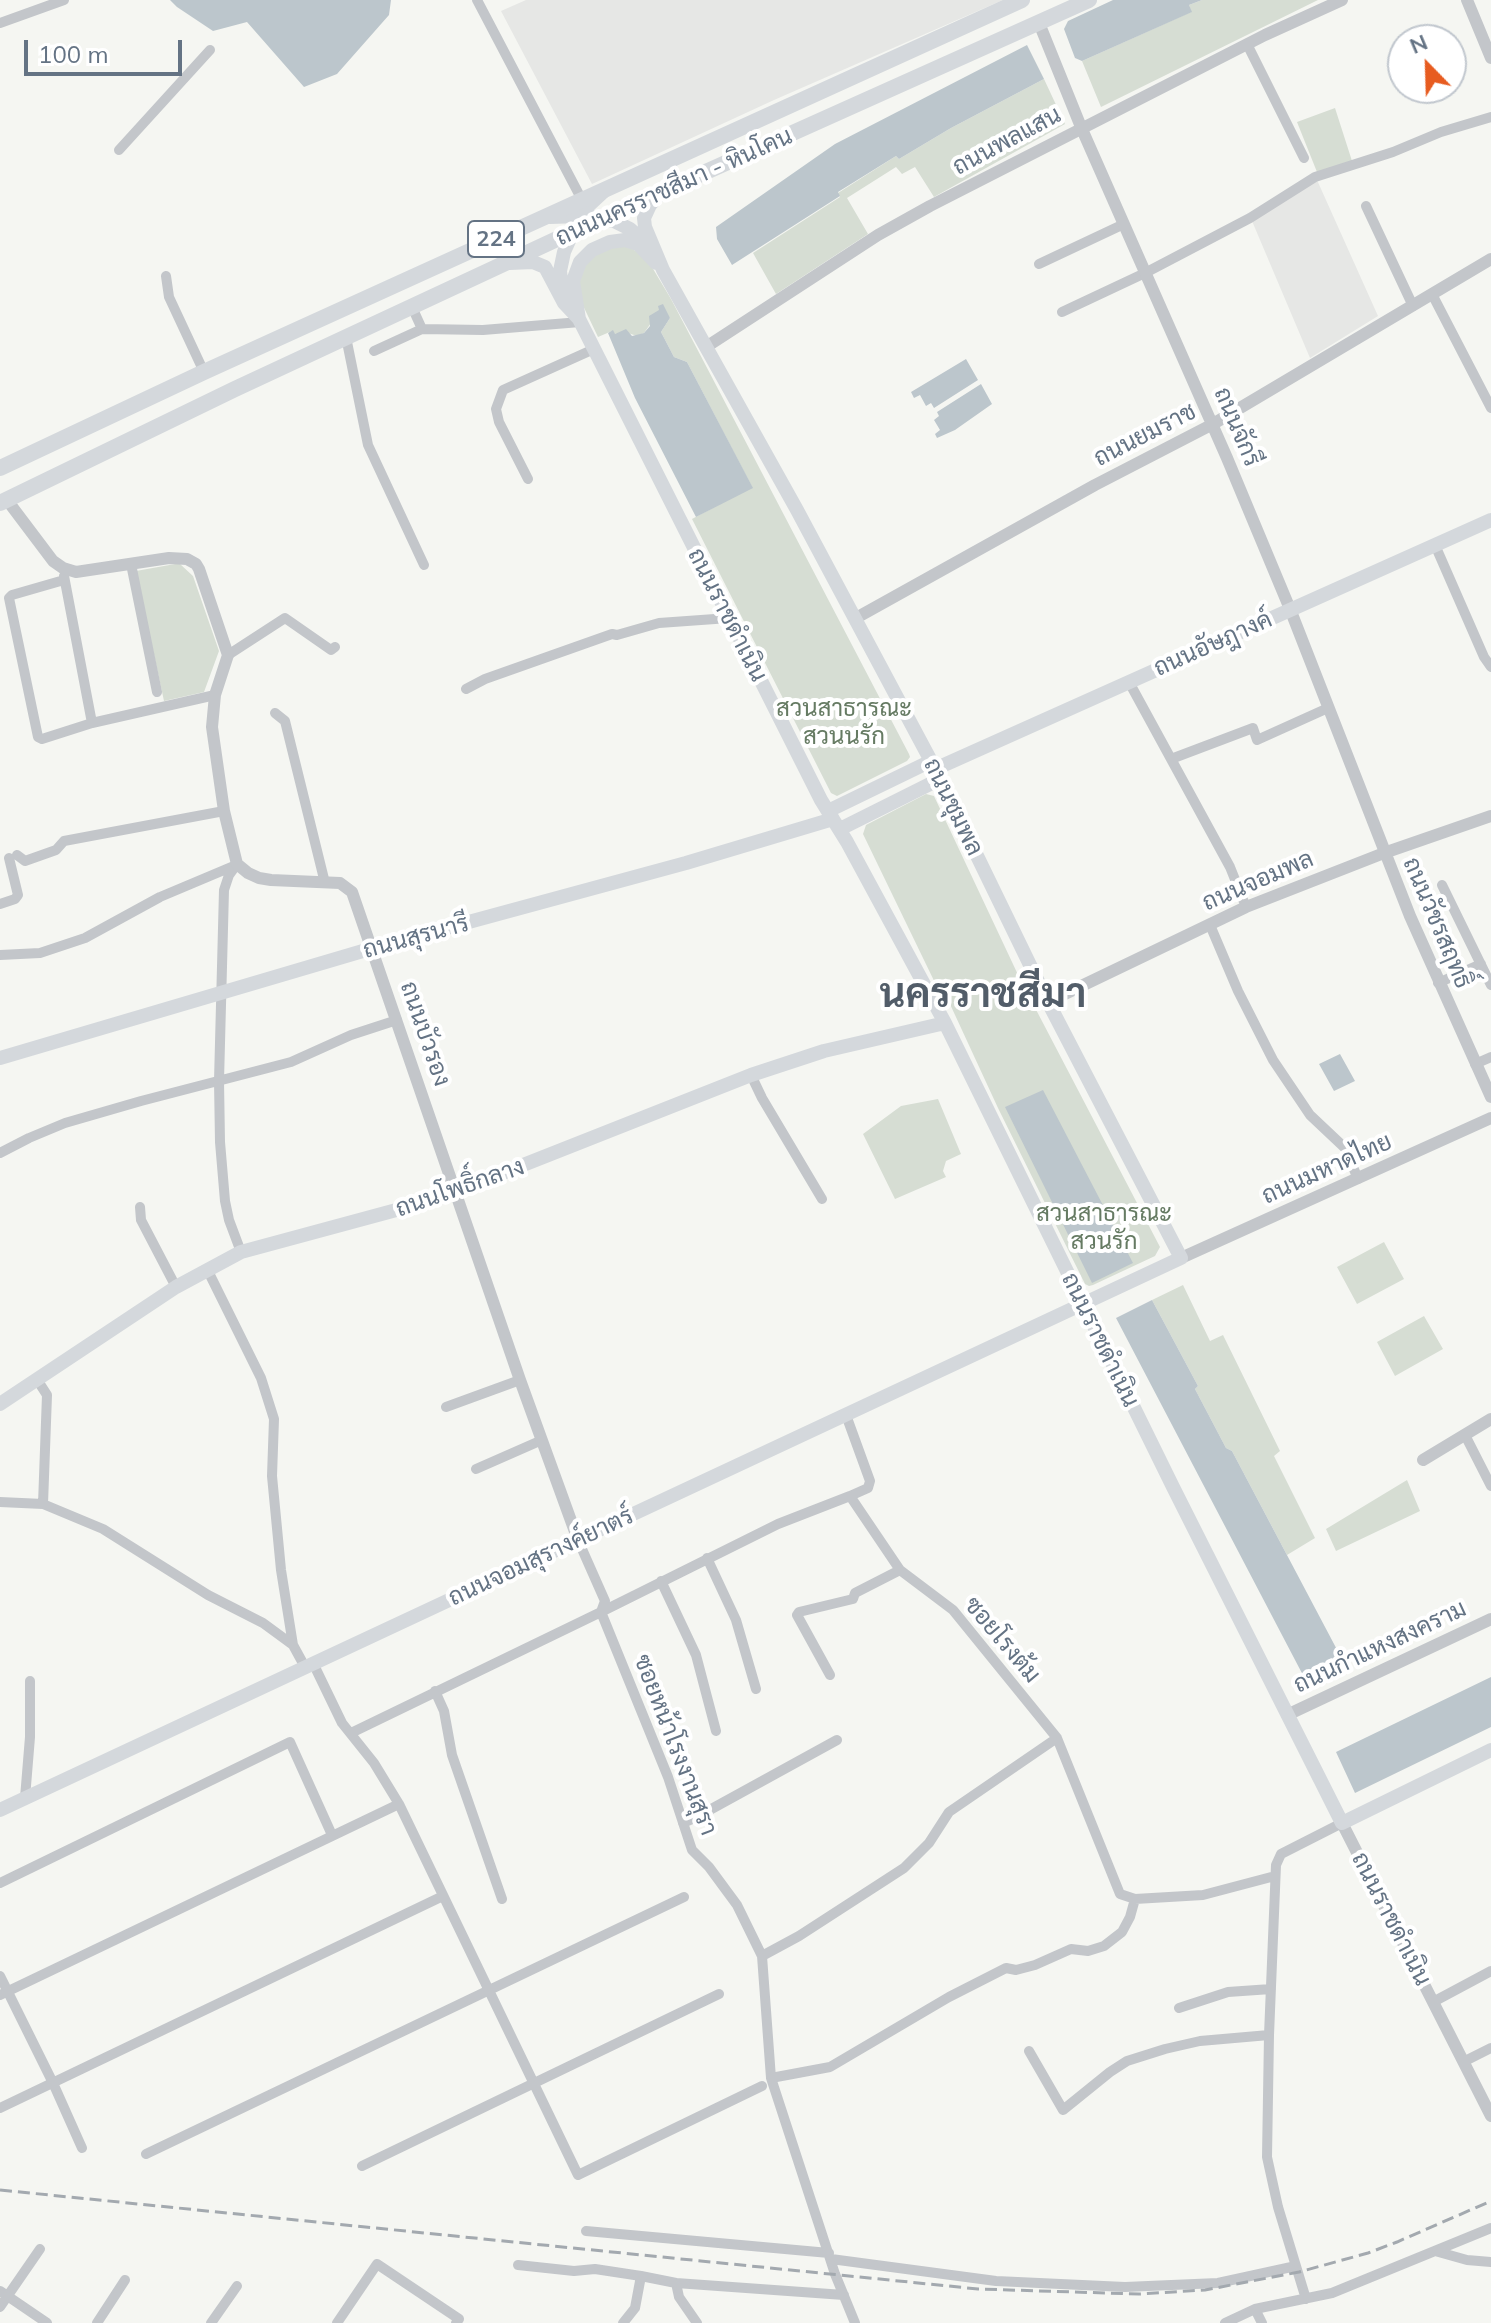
<!DOCTYPE html>
<html>
<head>
<meta charset="utf-8">
<style>
	body { margin:0 }
	#map { position:relative; width:1491px; height:2323px; overflow:hidden; background:#f5f6f2; font-family:Mulish,sans-serif }
	canvas { display:block }
	.north { position:absolute; left:1387px; top:24px; width:80px; height:80px; box-sizing:border-box; background:#fff; border:2px solid #c1c7ce; border-radius:50%; rotate:337deg; font-size:22px; font-weight:700; line-height:32px; text-align:center; color:#647384 }
	.north::after { content:''; display:block; margin:auto; width:28px; height:36px; background:#e75c20; clip-path:polygon(50% 0,100% 100%,50% 72%,0 100%) }
	.scale { position:absolute; left:24px; top:40px; width:158px; height:36px; box-sizing:border-box; border:4px solid #647384; border-top:0; padding-left:10px; font-size:24px; line-height:28px; white-space:nowrap; color:#647384; -webkit-text-stroke:6px #fff; paint-order:stroke }
</style>
</head>
<body>
<div id="map">
<canvas width="1491" height="2323"></canvas>
<div class="north">N</div>
<div class="scale">100 m</div>
</div>
<script>
const c = document.querySelector('canvas').getContext('2d');
c.lineJoin = 'round';
function paint(path, color) { c.fillStyle = color; c.fill(path, 'evenodd'); }
const toPath = rows => new Path2D(rows.map(r => 'M' + r).join(''));
function stroke(path, color, width, dash) { c.strokeStyle = color; c.lineWidth = width; c.lineCap = dash ? 'butt' : 'round'; c.setLineDash(dash || []); c.stroke(path); }
function label(font, color, halo, rows, align = 'center') {
  c.font = font + ' Mulish,Sarabun,sans-serif'; c.lineWidth = 8; c.setLineDash([]); c.textBaseline = 'middle'; c.strokeStyle = halo; c.fillStyle = color; for (const [text, x, y, turn = 0] of rows) {
    c.save(); c.translate(x, y); c.rotate((+turn || 0) * Math.PI / 180); c.textAlign = isNaN(turn) ? turn : align; if (halo) c.strokeText(text, 0, 0); c.fillText(text, 0, 0); c.restore();
  }
}
paint(toPath([
	[526,0,1003,0,774,100,592,184,501,11],
	[1317,180,1378,316,1310,358,1252,221]
]), '#e6e7e5');
paint(toPath([
	[1202,0,1318,0,1101,107,1082,61,1191,12,1189,5],
	[1044,79,1065,124,934,197,915,167,902,174,896,167,847,198,868,234,776,294,753,253,840,197,838,193,896,156,899,159,951,128],
	[1335,108,1352,161,1317,172,1297,122],
	[624,244,646,257,671,299,909,754,910,757,907,761,837,796,831,793,692,519,752,487,687,362,674,357,661,332,670,318,660,310,644,333,637,336,628,333,614,334,612,331,598,337,577,293,576,282,591,255],
	[175,564,180,564,193,576,219,651,204,692,164,701,136,571],
	[926,794,934,796,1020,979,1160,1247,1155,1256,1093,1285,1089,1286,1085,1284,998,1108,943,989,938,989,863,834,866,825],
	[938,1099,961,1154,946,1161,943,1171,946,1177,895,1199,863,1134,901,1106],
	[1384,1242,1404,1279,1357,1304,1337,1267],
	[1183,1285,1210,1341,1223,1335,1280,1451,1274,1456,1315,1538,1287,1555,1232,1451,1226,1448,1195,1389,1198,1386,1152,1300],
	[1424,1316,1443,1349,1395,1376,1377,1342],
	[1407,1480,1420,1511,1336,1551,1326,1529]
]), '#d6ddd3');
paint(toPath([
	[170,0,391,0,389,15,337,74,304,87,247,22,213,31,177,7],
	[1113,0,1202,0,1189,5,1192,12,1082,61,1075,58,1064,29,1068,21],
	[1027,45,1044,79,951,128,899,159,896,156,838,192,840,196,732,265,717,239,716,227,835,144],
	[663,304,670,318,661,332,674,357,687,362,753,488,696,517,635,398,608,333,613,330,615,334,626,329,632,336,644,333,650,326,649,316,659,310,658,306],
	[966,359,978,380,934,408,931,403,926,406,920,395,914,398,911,392],
	[981,384,992,404,955,430,937,438,935,434,940,430,934,420,939,416,937,412],
	[1340,1054,1355,1081,1334,1091,1319,1064],
	[1043,1090,1133,1263,1092,1283,1005,1107],
	[1152,1300,1198,1386,1195,1389,1226,1448,1232,1451,1343,1661,1305,1679,1116,1318],
	[1491,1677,1491,1727,1355,1793,1336,1752]
]), '#bcc6cc');
stroke(toPath([
	[477,0,582,200],
	[0,23,64,0],
	[1247,44,1304,158],
	[119,150,210,50],
	[1366,206,1413,306],
	[1039,264,1124,224],
	[166,276,169,297,204,372],
	[1432,294,1491,408],
	[412,307,422,329],
	[1062,312,1145,273,1250,218,1315,177,1393,152,1441,132,1491,117],
	[346,337,368,445,424,565],
	[374,351,422,329,483,330,580,322],
	[528,479,499,422,496,409,503,390,594,349],
	[1435,545,1484,657,1491,667],
	[131,564,157,692],
	[64,576,92,723],
	[64,580,12,595,9,598,38,737,42,739,92,723,215,695],
	[228,655,285,618,331,650,335,647],
	[1129,682,1230,867,1246,907],
	[466,689,485,679,612,634,617,635,659,623,729,618],
	[275,713,285,721,325,883],
	[1171,759,1253,728,1257,740,1328,708],
	[17,855,25,861,56,850,64,841,224,811],
	[237,864,229,875,224,890,219,1081,220,1142,225,1201,229,1220,241,1252],
	[1442,885,1491,985],
	[0,904,15,899,18,895,9,858],
	[1210,925,1238,991,1273,1060,1310,1115,1345,1148,1358,1179],
	[0,955,40,953,85,938,160,897,236,865],
	[1438,983,1481,964],
	[1475,1064,1491,1057],
	[751,1075,762,1098,822,1199],
	[0,1153,29,1138,65,1123,141,1101,291,1062,351,1035,397,1020],
	[140,1207,141,1220,176,1287],
	[207,1269,261,1378,274,1419,272,1476,281,1570,293,1645],
	[38,1381,47,1395,43,1504],
	[446,1407,520,1380],
	[846,1415,870,1481,868,1488,850,1496],
	[1465,1435,1491,1486],
	[476,1469,542,1440],
	[0,1502,43,1504,103,1529,208,1595,263,1623,293,1645,305,1667],
	[578,1540,605,1601,601,1612,668,1777,692,1850,709,1867,737,1905,762,1956,771,2078,835,2274,855,2323],
	[707,1558,736,1620,756,1689],
	[661,1581,696,1655,716,1731],
	[313,1663,342,1723,374,1763,399,1804,578,2175,762,2086],
	[830,1675,797,1615,799,1612,853,1599,855,1593,900,1570],
	[435,1691,444,1711,452,1755,502,1899],
	[351,1733,601,1612,778,1524,850,1496,900,1570,953,1610,1057,1738,1120,1894,1135,1899,1203,1895,1275,1876],
	[25,1798,30,1737,30,1681],
	[683,1823,695,1818,837,1740],
	[0,1883,290,1742,332,1835],
	[762,1956,799,1936,904,1868,929,1843,949,1812,1057,1738],
	[0,1976,53,2083,82,2148],
	[0,1995,399,1804],
	[1433,2002,1491,1971],
	[1179,2008,1228,1992,1271,1989],
	[1029,2051,1063,2110,1110,2072,1127,2061,1165,2049,1200,2041,1269,2035],
	[1463,2062,1491,2048],
	[771,2078,830,2067,949,1997,1006,1968,1016,1970,1035,1965,1071,1949,1088,1951,1104,1946,1122,1932,1130,1917,1135,1899],
	[0,2108,443,1896],
	[146,2154,684,1897],
	[362,2166,719,1994],
	[586,2231,829,2253],
	[1435,2251,1467,2260,1491,2262],
	[831,2259,996,2281,1125,2287,1218,2283,1296,2266],
	[518,2265,574,2271,595,2269,641,2276],
	[0,2291,47,2323],
	[1306,2299,1278,2207,1267,2157,1269,2035,1276,1865,1281,1854,1342,1823],
	[0,2307,40,2249],
	[1255,2309,1262,2323],
	[97,2323,125,2280],
	[211,2323,237,2286],
	[337,2323,377,2264,459,2319,456,2323],
	[623,2323,635,2308,641,2276,676,2283],
	[697,2323,679,2297,676,2283,844,2295],
	[1225,2323,1255,2309,1332,2293,1491,2228]
]), '#c3c6ca', 10);
stroke(toPath([
	[1467,0,1491,58],
	[1039,23,1081,127,1227,458,1290,609,1410,916,1491,1097],
	[706,347,878,235,930,206,1265,35,1342,0],
	[7,500,53,561,63,568,76,572,169,558,187,559,196,564,199,569,228,655,215,695,212,727,224,811,237,864,248,873,259,878,271,880,340,883,352,892,520,1380,578,1540],
	[856,618,1095,485,1213,424,1491,259],
	[1048,1002,1246,907,1384,853,1491,816],
	[1181,1258,1491,1118],
	[1423,1460,1491,1419],
	[1287,1715,1491,1619],
	[1342,1823,1491,2116]
]), '#c3c6ca', 12);
stroke(toPath([
	[550,217,582,216,614,221,630,229,645,242],
	[510,263,533,262,545,267,564,303,579,319,821,800,847,842,945,1023,1173,1487,1342,1823,1491,1750],
	[566,294,561,280,560,271,564,252,577,223,589,205,603,192],
	[579,319,573,281,580,262,592,250,610,242,625,240,638,244,656,263],
	[935,769,1491,520],
	[828,811,931,761],
	[840,829,940,779],
	[0,1058,373,948,686,863,833,819],
	[0,1404,176,1287,241,1252,437,1199,751,1075,824,1051,945,1023],
	[0,1810,1181,1258,1048,1002,931,761,797,510,663,270,645,227,644,218,650,205,661,193]
]), '#d4d8dc', 14);
stroke(toPath([
	[0,468,204,372,1022,0],
	[0,503,235,389,572,232,1089,0]
]), '#d4d8dc', 16);
stroke(toPath([
	[0,2190,978,2289,1139,2294,1205,2290,1299,2272,1368,2253,1397,2242,1491,2201]
]), '#a3a9af', 3, [12, 6]);
for (const [x, y, w] of [
	[496,239,56]
]) { const box = new Path2D(); box.roundRect(x - w / 2, y - 18, w, 36, 6); c.fillStyle = '#fff'; c.fill(box); stroke(box, '#647384', 2); }
label('bold 22px', '#647384', null, [
	["224",496,239]
]);
label('24px', '#647384', '#fff', [
	["ถนนพลแสน",1007,141,-28],
	["ถนนนครราชสีมา - หินโคน",674,187,-24],
	["ถนนจักรี",1237,427,67],
	["ถนนยมราช",1145,435,-27],
	["ถนนราชดำเนิน",727,615,63],
	["ถนนอัษฎางค์",1213,644,-24],
	["ถนนชุมพล",953,807,64],
	["ถนนจอมพล",1258,881,-23],
	["ถนนวัชรสฤทธิ์",1437,923,67],
	["ถนนสุรนารี",416,937,-15],
	["ถนนบัวรอง",425,1034,71],
	["ถนนมหาดไทย",1327,1169,-24],
	["ถนนโพธิ์กลาง",460,1188,-19],
	["ถนนราชดำเนิน",1100,1340,64],
	["ถนนจอมสุรางค์ยาตร์",541,1557,-25],
	["ซอยโรงต้ม",1002,1640,50],
	["ถนนกำแหงสงคราม",1380,1647,-25],
	["ซอยหน้าโรงงานสุรา",675,1745,69],
	["ถนนราชดำเนิน",1391,1919,63]
]);
label('24px', '#667b63', '#fff', [
	["สวนสาธารณะ",844,709],
	["สวนนรัก",844,737],
	["สวนสาธารณะ",1104,1214],
	["สวนรัก",1104,1242]
]);
label('bold 40px', '#525d69', '#fff', [
	["นครราชสีมา",983,995]
]);
</script>
</body>
</html>
